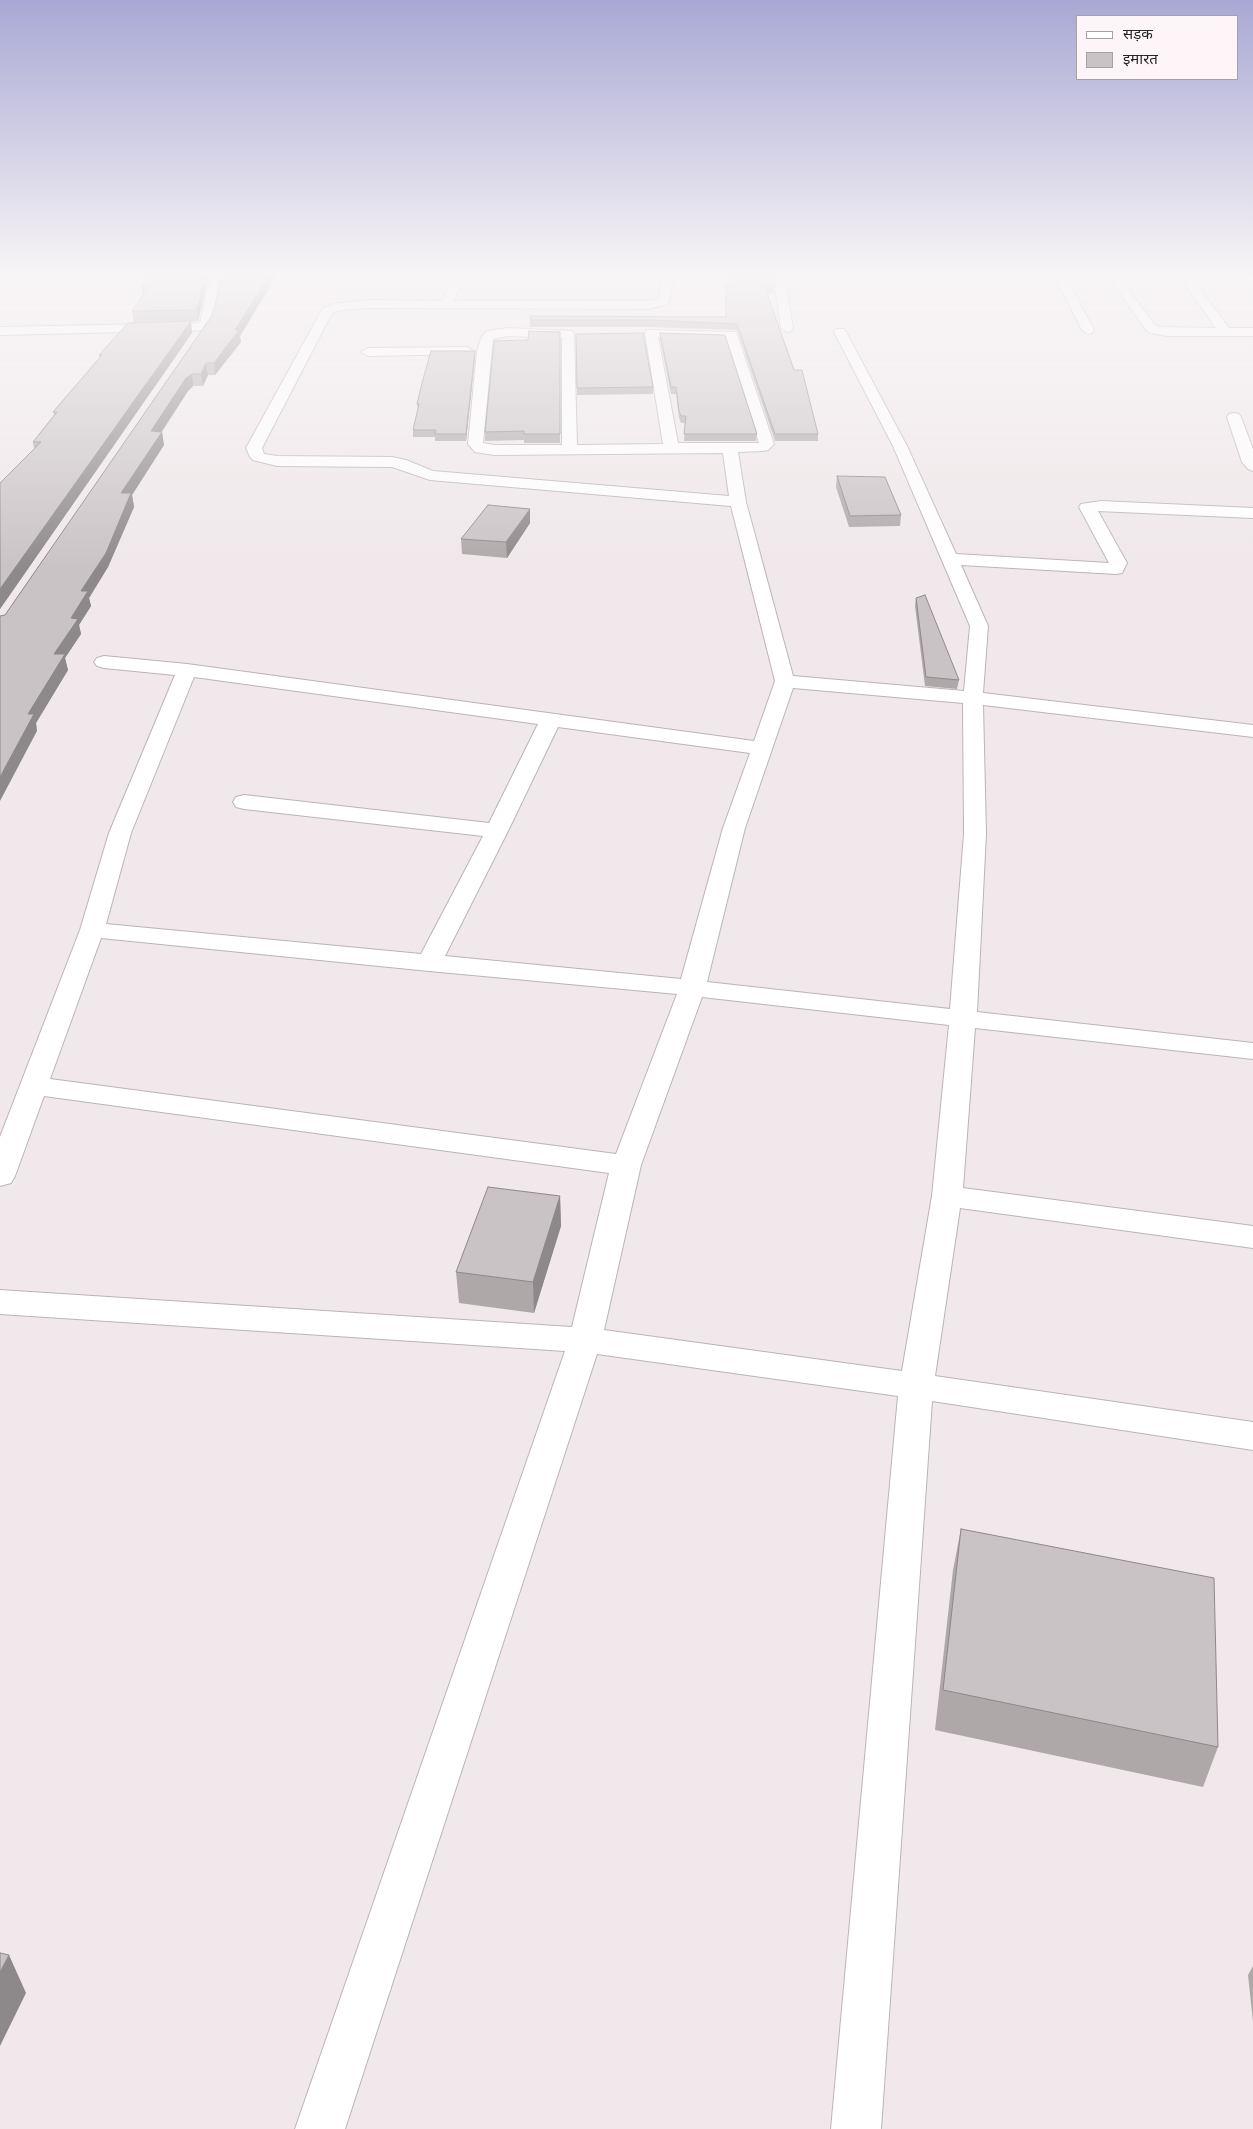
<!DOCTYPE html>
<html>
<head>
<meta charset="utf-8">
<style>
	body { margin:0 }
	#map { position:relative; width:1253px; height:2129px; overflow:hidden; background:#f0e8ea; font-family:"Golos Text","Noto Sans Devanagari",sans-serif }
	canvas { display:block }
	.legend { position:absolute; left:1076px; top:15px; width:162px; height:65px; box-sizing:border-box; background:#fdf5f8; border:1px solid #a7a1a3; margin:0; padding:6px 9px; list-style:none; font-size:15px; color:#262424 }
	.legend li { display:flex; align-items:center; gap:10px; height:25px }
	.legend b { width:25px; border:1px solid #a7a1a3 }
</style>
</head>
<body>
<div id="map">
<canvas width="1253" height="2129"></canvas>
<ul class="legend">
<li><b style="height:6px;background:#fff"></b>सड़क</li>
<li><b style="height:14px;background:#cac3c5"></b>इमारत</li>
</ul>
</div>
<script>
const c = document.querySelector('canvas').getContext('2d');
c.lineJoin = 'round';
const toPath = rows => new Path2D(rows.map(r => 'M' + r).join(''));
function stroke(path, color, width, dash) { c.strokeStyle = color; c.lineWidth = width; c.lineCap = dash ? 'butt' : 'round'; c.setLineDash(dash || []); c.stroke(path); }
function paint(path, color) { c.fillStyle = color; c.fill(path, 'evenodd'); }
const minor = toPath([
	[227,273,245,273,243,275,221,281,215,317,209,330,0,335,0,327,200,323,210,279,212,277,227,273],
	[455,273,466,273,454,301,648,301,658,299,664,273,675,273,668,304,648,309,371,308,340,310,332,313,262,448,264,454,277,456,392,457,406,460,433,471,729,496,723,453,494,455,475,452,468,444,477,351,481,338,487,331,508,328,572,331,574,334,577,445,663,444,645,333,647,330,736,332,774,444,768,450,763,451,738,452,746,502,793,676,964,691,970,626,893,446,834,332,836,329,844,329,846,332,907,446,956,554,1109,563,1079,507,1081,504,1101,501,1253,508,1253,518,1098,511,1127,563,1122,573,1116,574,961,565,988,626,983,693,1253,725,1253,737,983,705,986,834,977,1012,1253,1043,1253,1059,975,1028,963,1188,1253,1226,1253,1248,960,1208,935,1376,1253,1422,1253,1450,932,1401,881,2129,831,2129,898,1396,597,1354,345,2129,295,2129,565,1351,0,1314,0,1290,572,1327,609,1173,44,1096,15,1176,11,1183,0,1186,0,1137,80,930,109,833,175,675,104,668,97,666,94,662,97,658,104,656,187,664,754,741,775,681,731,506,430,480,392,467,277,466,253,460,250,457,246,448,323,308,338,303,371,300,442,301,455,273],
	[508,336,562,338,562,445,494,445,483,443,493,339,508,336],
	[658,337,726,339,759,443,678,443,658,337],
	[194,677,538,724,489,823,244,795,236,797,233,802,236,807,244,809,483,836,421,954,106,924,131,833,194,677],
	[793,688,963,703,964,834,950,1009,707,982,745,828,793,688],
	[558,727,750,753,723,828,681,979,445,956,508,831,558,727],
	[101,938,429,971,677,994,616,1154,50,1079,101,938],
	[702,997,949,1025,932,1196,902,1371,604,1330,641,1165,702,997],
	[773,273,784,273,793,328,791,331,787,332,781,328,773,273],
	[1053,273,1064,273,1094,330,1092,333,1088,334,1082,330,1053,273],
	[1106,273,1116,273,1154,324,1159,327,1216,328,1177,273,1188,273,1229,328,1253,328,1253,336,1167,336,1151,333,1146,330,1106,273],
	[467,347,474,351,472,354,368,356,361,352,368,348,467,347],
	[1234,413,1239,414,1241,417,1253,449,1253,471,1248,469,1242,462,1227,417,1229,414,1234,413]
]);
stroke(minor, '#bbb4b6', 2);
paint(minor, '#fff');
paint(toPath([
	[153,273,282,273,280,275,277,275,240,336,241,342,215,375,208,375,203,386,193,386,188,391,162,432,164,445,132,495,134,507,108,567,89,598,91,606,79,625,81,634,65,658,68,670,36,723,37,731,5,615,211,317,215,306,221,273,211,276,208,279,198,321,134,322,132,311,143,295,141,285],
	[729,273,773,273,775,288,774,294,767,294,818,434,818,441,775,441,737,330,651,327,530,327,530,320,726,317,732,284],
	[191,321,192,333,0,609,0,483,34,449,33,442,54,415,53,412,100,358,99,355],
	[560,332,560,443,524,443,524,440,485,441,485,432],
	[660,333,757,434,756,441,684,441,685,423,681,423,679,418,676,394,671,394,660,339],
	[576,340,653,387,653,394,577,395],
	[475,357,466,441,435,441,435,437,413,437,413,430,418,410,417,404],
	[837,476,901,515,900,526,849,527,836,487],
	[530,523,507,558,462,554,461,539],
	[916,598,959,680,957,689,925,686,915,606],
	[560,1196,561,1226,534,1313,459,1303,456,1272],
	[961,1529,1218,1747,1203,1787,935,1730,953,1570],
	[1253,1966,1253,2022,1248,1975]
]), '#aea8a9');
paint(toPath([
	[206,273,222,273,211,276,208,279,198,321,197,310],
	[271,273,277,273,277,275,240,336,241,342,215,375,214,363],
	[191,321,192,333,0,609,0,589],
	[475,351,475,357,466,441,466,434],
	[206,363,208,375,203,386,201,374],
	[192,374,193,386,188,391,157,438,162,432,164,445,132,495,134,507,108,567,89,598,91,606,79,625,81,634,65,658,68,670,36,723,37,731,0,801,0,777,54,654,71,618,81,591,121,493,151,431,186,378],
	[530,509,530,523,507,558,506,542],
	[560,1196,561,1226,534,1313,533,1282],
	[9,1955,26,1993,0,2046,0,1972]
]), '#8d888a');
const building = toPath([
	[153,273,206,273,197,310,132,311,150,285,141,285,153,273],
	[221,273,271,273,235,330,239,330,214,363,206,363,201,374,192,374,186,378,151,431,162,432,121,493,131,493,106,553,81,591,88,591,71,618,78,619,54,654,65,654,28,714,34,714,0,777,0,616,5,615,211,317,215,306,221,273],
	[731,273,773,273,775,288,765,288,794,370,802,370,818,434,775,434,737,324,651,320,530,320,530,316,726,317,726,284,733,284,731,273],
	[191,321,0,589,0,483,41,442,33,442,57,412,53,412,102,355,99,355,128,323,191,321],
	[529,331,560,332,560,434,524,434,524,431,485,432,494,341,528,340,529,331],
	[643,333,653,387,577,388,576,334,643,333],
	[660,333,725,335,757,434,684,434,686,416,681,416,679,411,676,387,671,387,660,333],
	[431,351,475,351,466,434,435,434,436,430,413,430,419,404,417,404,422,383,431,351],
	[837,476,885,477,901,515,850,516,837,476],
	[488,505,530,509,506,542,461,539,488,505],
	[925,595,959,680,926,677,916,598,925,595],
	[488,1187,560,1196,533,1282,456,1272,488,1187],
	[961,1529,1214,1578,1218,1747,943,1690,961,1529],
	[0,1953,9,1955,0,1972,0,1953]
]);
paint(building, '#cac3c5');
stroke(building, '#8d888a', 1);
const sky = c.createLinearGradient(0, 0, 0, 571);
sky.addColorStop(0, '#a9a8d4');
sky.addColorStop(0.48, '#f8f5f6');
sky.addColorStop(1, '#f8f5f600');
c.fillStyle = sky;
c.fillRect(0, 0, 1253, 571);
</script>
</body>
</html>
